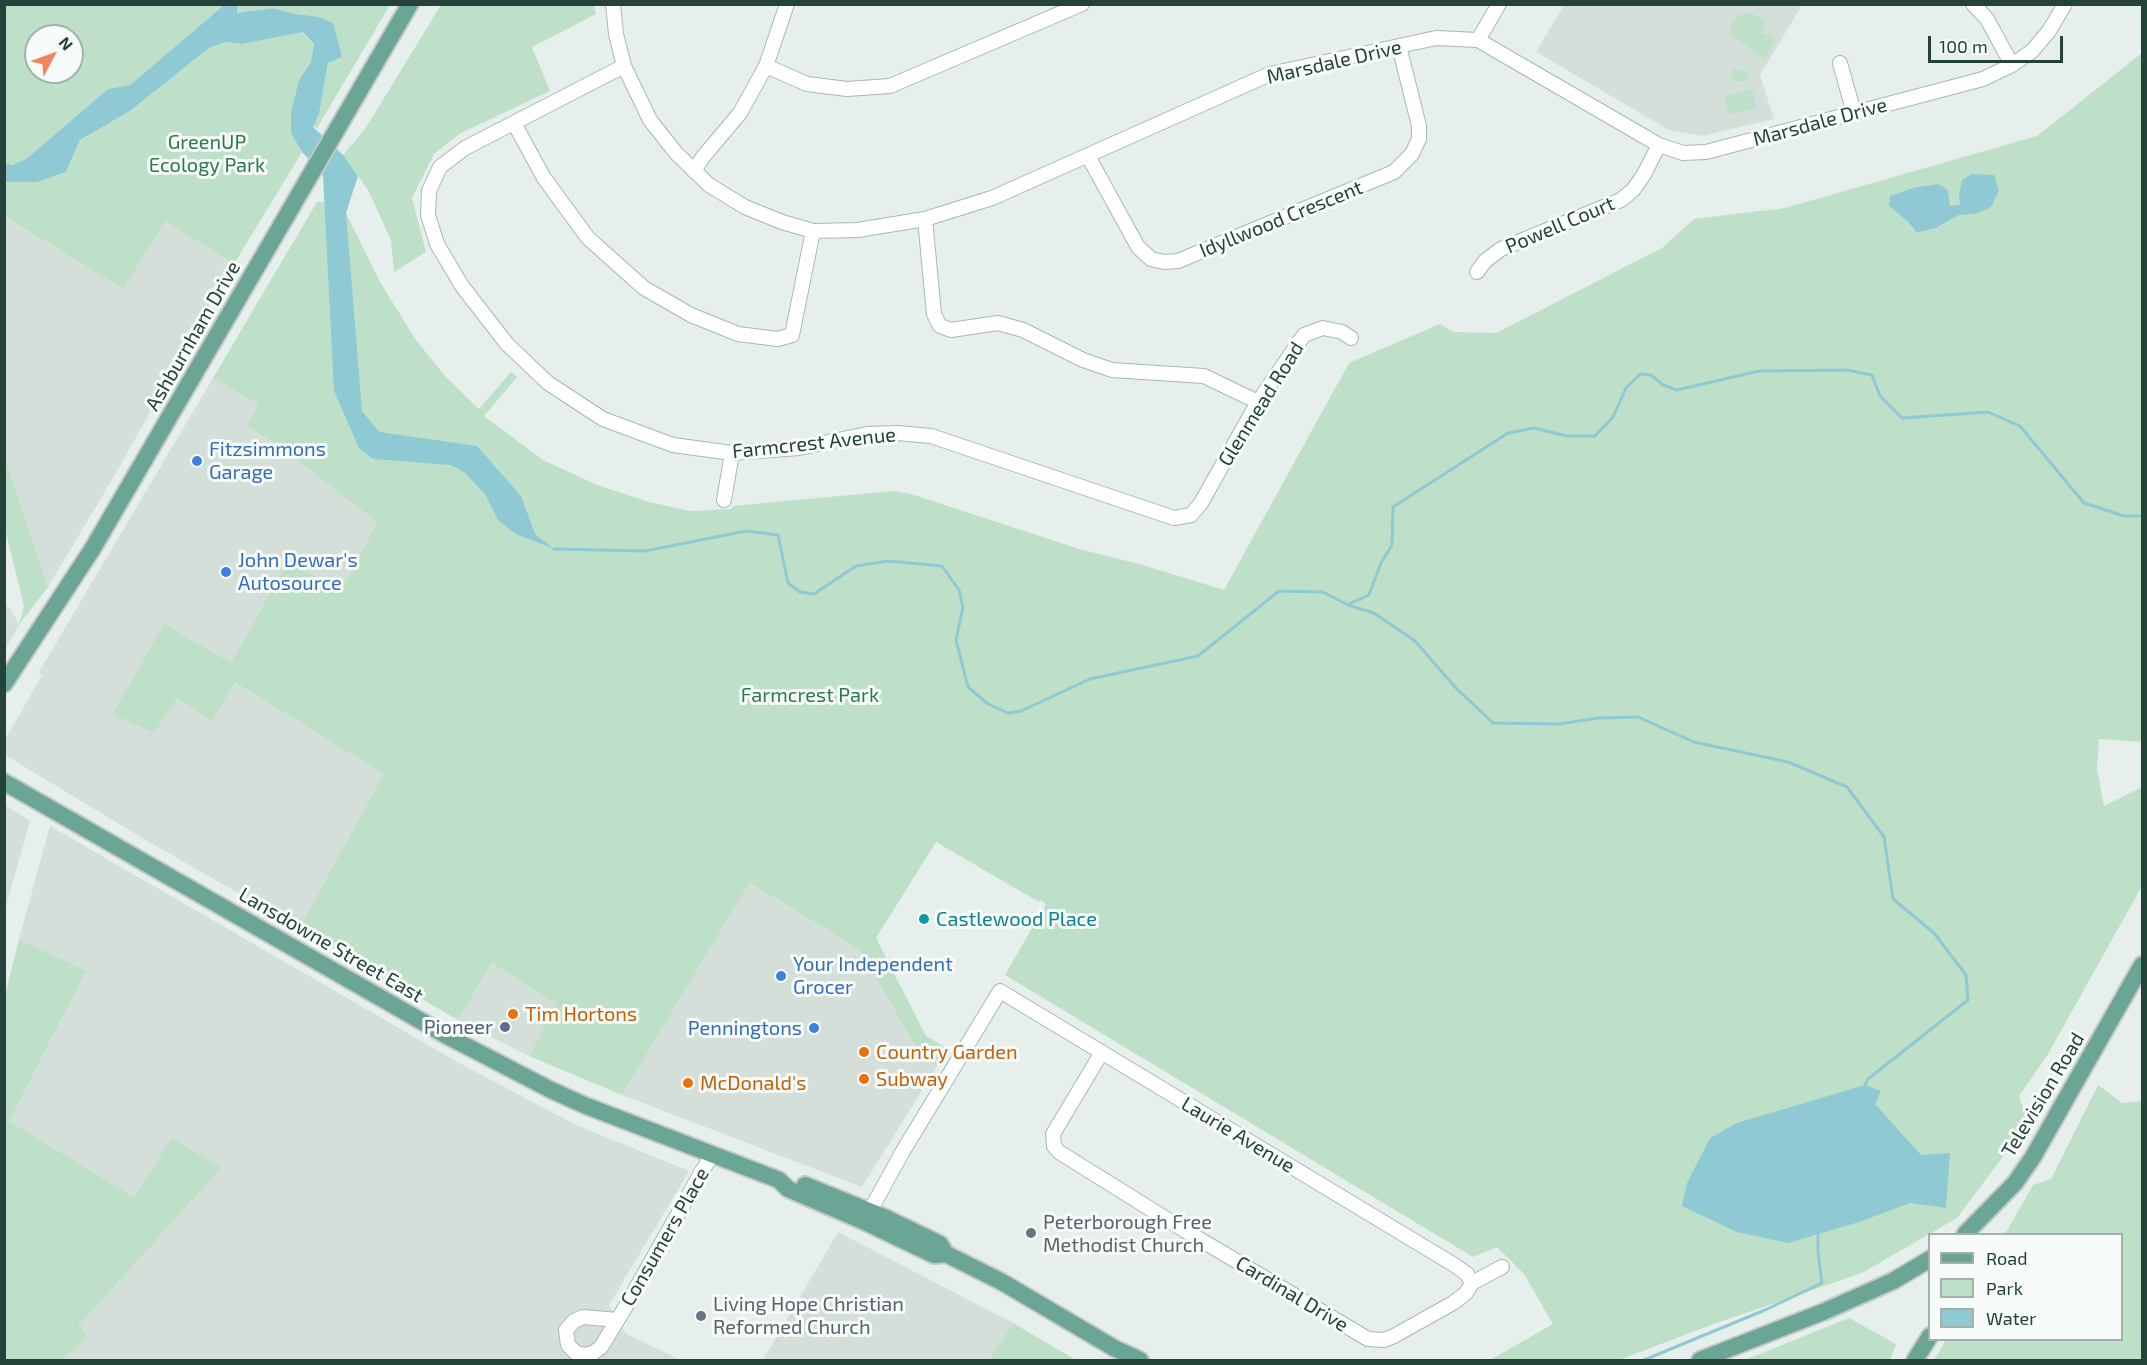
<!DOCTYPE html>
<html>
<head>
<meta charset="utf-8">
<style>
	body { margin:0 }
	#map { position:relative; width:2147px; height:1365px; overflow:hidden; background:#e6efeb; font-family:"Exo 2",sans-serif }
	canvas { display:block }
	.frame { position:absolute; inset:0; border:6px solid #24423a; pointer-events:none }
	.legend { position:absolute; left:1928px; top:1233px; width:195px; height:108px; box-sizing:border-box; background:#f7fbf9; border:2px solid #a3b1ad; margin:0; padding:8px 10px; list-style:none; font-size:18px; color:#24423a }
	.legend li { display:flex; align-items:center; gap:12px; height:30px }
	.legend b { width:30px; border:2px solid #a3b1ad }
	.north { position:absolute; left:24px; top:24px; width:60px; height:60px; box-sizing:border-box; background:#f7fbf9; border:2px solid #a3b1ad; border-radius:50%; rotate:49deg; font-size:16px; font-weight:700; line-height:24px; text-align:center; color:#24423a }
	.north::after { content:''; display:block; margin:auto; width:21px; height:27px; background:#f4845f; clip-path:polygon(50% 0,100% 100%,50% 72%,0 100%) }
	.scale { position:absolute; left:1928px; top:36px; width:135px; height:27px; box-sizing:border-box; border:3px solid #24423a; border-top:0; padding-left:8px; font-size:18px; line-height:21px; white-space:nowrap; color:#24423a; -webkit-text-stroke:4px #f7fbf9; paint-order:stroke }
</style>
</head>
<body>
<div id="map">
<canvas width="2147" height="1365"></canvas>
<div class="frame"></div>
<ul class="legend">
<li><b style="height:8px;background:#6aa596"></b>Road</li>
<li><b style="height:16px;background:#bfe0c8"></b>Park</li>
<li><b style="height:16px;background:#8ec9d4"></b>Water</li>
</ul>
<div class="north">N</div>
<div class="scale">100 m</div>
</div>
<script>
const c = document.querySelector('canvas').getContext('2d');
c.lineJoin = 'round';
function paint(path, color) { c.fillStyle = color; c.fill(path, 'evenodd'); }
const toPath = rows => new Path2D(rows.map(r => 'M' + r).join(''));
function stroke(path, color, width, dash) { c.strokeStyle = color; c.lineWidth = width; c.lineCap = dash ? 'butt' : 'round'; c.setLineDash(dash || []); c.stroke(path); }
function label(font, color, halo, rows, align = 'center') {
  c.font = font + ' "Exo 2",sans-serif'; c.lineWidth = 6; c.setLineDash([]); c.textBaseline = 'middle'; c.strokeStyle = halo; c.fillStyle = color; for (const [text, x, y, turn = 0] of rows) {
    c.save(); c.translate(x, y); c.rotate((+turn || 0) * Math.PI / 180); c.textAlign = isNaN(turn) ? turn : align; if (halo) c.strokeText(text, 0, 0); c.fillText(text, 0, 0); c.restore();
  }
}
paint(toPath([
	[1564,5,1802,5,1760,75,1774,119,1702,136,1669,130,1536,52],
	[4,217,123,289,164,220,234,264,113,478,48,587,5,458],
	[213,378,258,404,246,426,276,443,377,521,342,589,287,562,231,663,113,713,154,732,176,698,234,683,385,774,299,928,144,839,5,755,5,740,42,675,39,672],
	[5,605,11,609,19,625,5,650],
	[5,805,30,821,5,910],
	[50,826,461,1064,574,1124,689,1171,609,1305,626,1334,681,1360,62,1360,88,1337,79,1325,134,1197,9,1121,87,972,19,939],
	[748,883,860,950,914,1044,938,1065,862,1187,622,1095],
	[492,963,557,1004,529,1056,458,1020],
	[838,1232,1013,1323,989,1360,763,1360]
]), '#d4dfda');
paint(toPath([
	[4,5,224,5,130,85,108,89,26,159,12,165,4,163],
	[36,36,72,36,72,72,36,72],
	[237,5,390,5,317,128,313,127,319,114,328,63,295,14,273,8,237,13],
	[441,5,594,5,596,14,532,47,550,91,459,134,434,154,412,198,426,252,394,272,391,240,368,190,343,155,365,129],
	[1752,13,1766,22,1762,34,1770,35,1775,40,1765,59,1753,52,1748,46,1730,34,1732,23,1739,15],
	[302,32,314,44,311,62,299,80,291,133,302,152,234,264,165,221,123,289,5,217,4,182,37,182,66,172,80,140,130,111,209,48,225,42,242,44],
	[2142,53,2142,742,2099,739,2097,769,2104,806,2142,787,2142,886,2048,1054,2019,1096,2028,1123,1957,1218,1862,1273,1711,1325,1619,1360,1490,1360,1553,1324,1524,1274,1497,1247,1473,1257,1005,975,1046,904,1040,900,1039,902,936,842,876,938,926,1036,948,1049,938,1065,914,1044,860,950,749,883,622,1095,529,1056,556,1004,492,963,458,1020,299,928,384,774,235,683,212,721,177,698,154,733,113,714,164,624,231,663,287,562,342,589,377,522,277,444,246,426,258,404,213,378,317,202,325,202,346,213,380,282,416,340,445,376,479,409,511,372,517,377,484,416,543,460,597,485,649,502,690,511,732,509,733,506,892,491,911,494,1079,549,1143,565,1224,590,1349,363,1440,324,1454,332,1496,333,1662,248,1694,219,1785,208,2037,136],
	[1948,190,1950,206,1961,206,1959,195,1975,214,1959,215,1936,228,1917,233,1908,222,1889,206],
	[1733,69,1749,71,1747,81,1731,81],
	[1752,89,1757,108,1728,115,1724,96],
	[5,458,48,587,19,625,24,606,5,529],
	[19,939,87,971,9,1121,134,1197,172,1138,221,1168,79,1325,88,1337,62,1360,5,1360,4,1000],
	[2098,1085,2122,1103,2142,1101,2142,1360,1934,1360,1946,1340,2122,1340,2122,1234,2005,1234,2033,1185,2051,1179],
	[1849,1318,1896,1344,1890,1360,1745,1360],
	[1013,1323,1076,1360,989,1360]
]), '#bfe0c8');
paint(toPath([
	[224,5,237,5,237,13,273,8,295,14,319,17,333,23,342,57,328,63,319,114,313,127,343,155,358,176,346,213,362,411,379,432,477,446,521,496,535,534,554,549,516,534,498,520,485,494,465,473,451,465,373,459,359,448,334,391,323,175,302,152,291,133,291,113,299,80,311,62,314,44,303,32,242,44,225,42,209,48,130,111,80,140,66,172,37,182,5,182,4,163,12,165,26,159,108,89,130,85],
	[1972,174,1994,175,1999,191,1991,207,1975,214,1959,215,1936,228,1917,233,1908,222,1889,206,1890,196,1913,188,1938,184,1948,190,1950,206,1960,205,1959,195,1962,180],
	[1865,1085,1881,1091,1875,1104,1921,1155,1950,1153,1946,1208,1910,1203,1859,1222,1788,1243,1737,1232,1682,1206,1687,1183,1710,1138,1737,1123]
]), '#8ec9d4');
stroke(toPath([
	[554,549,645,551,746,531,778,535,788,583,800,592,814,594,856,566,888,561,942,566,959,590,963,607,956,640,968,687,988,704,1008,713,1021,711,1090,679,1198,656,1279,591,1323,592,1348,605,1374,613,1415,641,1456,688,1493,723,1559,724,1599,718,1638,717,1694,742,1788,762,1847,787,1884,837,1893,899,1934,933,1966,975,1968,1000,1868,1079,1865,1085],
	[1349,604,1369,595,1381,563,1392,545,1393,507,1508,433,1534,428,1567,436,1595,436,1613,417,1626,388,1640,374,1651,375,1663,385,1677,390,1759,371,1847,370,1872,375,1880,396,1902,418,1988,412,2020,426,2084,503,2124,516,2142,516],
	[1644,1360,1765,1310,1822,1283,1818,1252,1818,1234]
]), '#8ec9d4', 3);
const minor = toPath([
	[613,4,616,34,624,66,650,120,676,153,709,185,745,207,782,222,813,231,858,230,925,219,992,198,1270,74,1436,38,1478,40,1659,145,1683,153,1706,152,1983,79,2012,65,2032,51,2049,31,2065,4],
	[1973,4,1987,19,2012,65],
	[1478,40,1499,4],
	[1840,63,1854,113],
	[624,66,465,148,440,167,429,191,428,215,437,244,462,286,507,344,548,383,603,419,673,445,732,453,799,448,867,434,898,433,931,436,1174,518,1191,515,1201,503,1258,402,1304,335,1323,328,1342,332,1351,338],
	[766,66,807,84,847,89,890,86,1082,4],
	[514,123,544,178,588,238,644,288,691,315,738,334,778,339,792,335,813,231],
	[1088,156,1138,247,1151,259,1164,262,1178,261,1394,172,1412,154,1419,139,1419,126,1399,46],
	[694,171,703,157,740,113,766,66,787,4],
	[925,219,934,314,940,326,951,330,998,323,1023,330,1083,360,1112,370,1204,376,1258,402],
	[1477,272,1485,261,1501,249,1621,200,1633,190,1643,176,1659,145],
	[724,500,732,453],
	[1102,1052,1053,1134,1054,1146,1059,1152,1184,1230,1368,1339,1384,1340,1394,1336,1453,1303,1466,1293,1472,1283,1502,1267],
	[865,1220,903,1151,1000,991,1456,1266,1467,1274,1472,1283],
	[617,1320,583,1317,574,1321,566,1330,568,1345,576,1353,585,1355,593,1353,601,1347,626,1306,681,1209,702,1171,713,1154]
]);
const major = toPath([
	[4,684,93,548,410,4],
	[4,782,449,1037,551,1090,584,1105,779,1180,788,1189,865,1222,934,1255,946,1254],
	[805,1185,886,1218,940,1244,946,1254,1002,1282,1114,1348,1140,1360],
	[1965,1234,2015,1183,2033,1157,2142,965],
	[1700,1360,1823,1312,1893,1281,1930,1259],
	[1915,1360,1930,1336]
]);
stroke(minor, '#a8b8b2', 16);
stroke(major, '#c2cac8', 20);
stroke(minor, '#fff', 14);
stroke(major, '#6aa596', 16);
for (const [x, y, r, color] of [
	[197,461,6,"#3f7fe0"],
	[226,572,6,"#3f7fe0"],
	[924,919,6,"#0f9aa8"],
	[781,976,6,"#3f7fe0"],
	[513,1014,6,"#e8710a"],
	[505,1027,6,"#5c6f8a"],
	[814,1028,6,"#3f7fe0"],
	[864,1052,6,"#e8710a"],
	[864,1079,6,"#e8710a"],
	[688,1083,6,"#e8710a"],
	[1031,1233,6,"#6b7280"],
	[701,1316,6,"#6b7280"]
]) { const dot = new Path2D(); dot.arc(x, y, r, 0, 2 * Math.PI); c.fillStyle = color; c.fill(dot); stroke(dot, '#f7fbf9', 2); }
label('20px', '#24423a', '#f7fbf9', [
	["Marsdale Drive",1334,62,-13],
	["Marsdale Drive",1820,122,-15],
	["Idyllwood Crescent",1281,219,-22],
	["Powell Court",1560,225,-23],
	["Ashburnham Drive",193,336,-60],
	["Glenmead Road",1261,404,-58],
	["Farmcrest Avenue",814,443,-6],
	["Lansdowne Street East",331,945,30],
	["Television Road",2043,1095,-59],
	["Laurie Avenue",1238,1135,31],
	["Consumers Place",665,1237,-60],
	["Cardinal Drive",1292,1294,31]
]);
label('20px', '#2d7a4b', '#f7fbf9', [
	["GreenUP",207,142],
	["Ecology Park",207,165],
	["Farmcrest Park",810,695]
]);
label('20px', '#366cbe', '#f7fbf9', [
	["Fitzsimmons",209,449],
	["Garage",209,472],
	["John Dewar's",238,560],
	["Autosource",238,583],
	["Your Independent",793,964],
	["Grocer",793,987],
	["Penningtons",802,1028,"right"]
], 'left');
label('20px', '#0d838f', '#f7fbf9', [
	["Castlewood Place",936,919]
], 'left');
label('20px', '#c56008', '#f7fbf9', [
	["Tim Hortons",525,1014],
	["Country Garden",876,1052],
	["Subway",876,1079],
	["McDonald's",700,1083]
], 'left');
label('20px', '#4e5e75', '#f7fbf9', [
	["Pioneer",493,1027]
], 'right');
label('20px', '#5b616d', '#f7fbf9', [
	["Peterborough Free",1043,1222],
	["Methodist Church",1043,1245],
	["Living Hope Christian",713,1304],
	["Reformed Church",713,1327]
], 'left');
</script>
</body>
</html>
